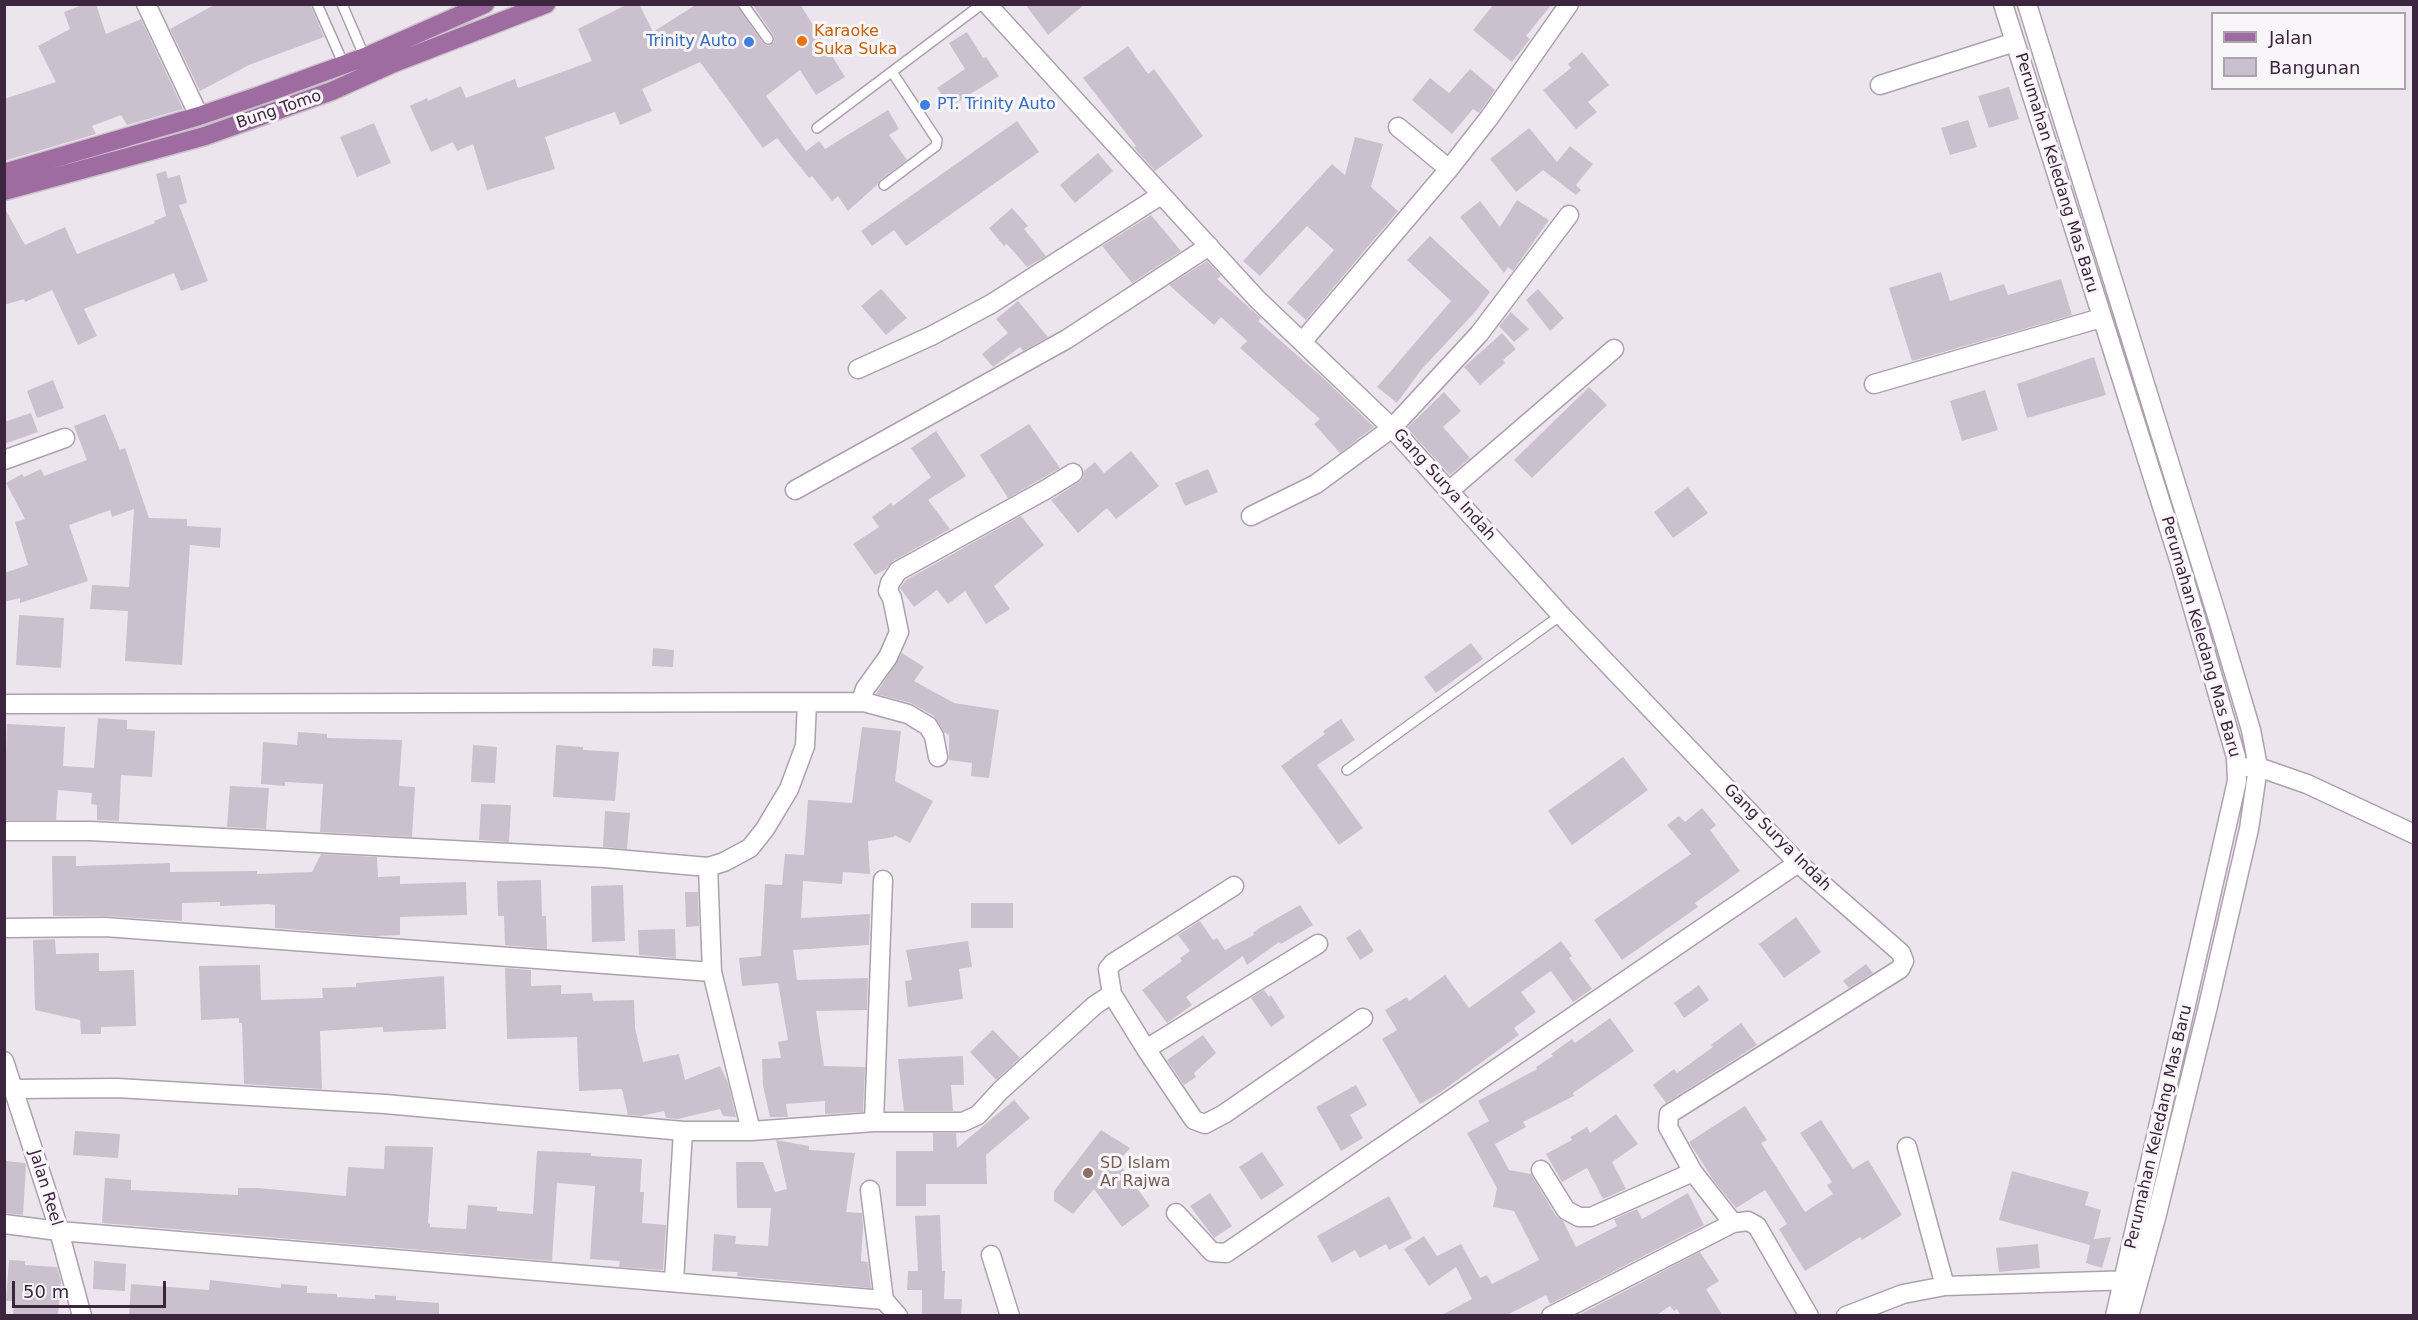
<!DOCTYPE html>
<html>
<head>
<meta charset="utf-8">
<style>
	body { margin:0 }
	#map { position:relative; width:2418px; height:1320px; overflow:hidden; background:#ece5ee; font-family:"DejaVu Sans",sans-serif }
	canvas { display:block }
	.frame { position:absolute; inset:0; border:6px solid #3e253f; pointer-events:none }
	.legend { position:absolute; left:2211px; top:12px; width:195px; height:78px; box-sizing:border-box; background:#f9f6fa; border:2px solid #aea2af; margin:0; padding:8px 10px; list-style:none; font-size:18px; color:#3e253f }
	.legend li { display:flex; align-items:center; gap:12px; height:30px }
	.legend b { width:30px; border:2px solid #aea2af }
	.scale { position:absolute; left:12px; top:1281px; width:154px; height:27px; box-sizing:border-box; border:3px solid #3e253f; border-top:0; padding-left:8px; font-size:18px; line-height:21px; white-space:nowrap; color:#3e253f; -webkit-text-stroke:4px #f9f6fa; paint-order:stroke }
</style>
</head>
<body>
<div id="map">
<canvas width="2418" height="1320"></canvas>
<div class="frame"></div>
<ul class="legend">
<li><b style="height:8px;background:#9f6ca1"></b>Jalan</li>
<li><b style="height:16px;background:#cbc1ce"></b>Bangunan</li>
</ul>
<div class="scale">50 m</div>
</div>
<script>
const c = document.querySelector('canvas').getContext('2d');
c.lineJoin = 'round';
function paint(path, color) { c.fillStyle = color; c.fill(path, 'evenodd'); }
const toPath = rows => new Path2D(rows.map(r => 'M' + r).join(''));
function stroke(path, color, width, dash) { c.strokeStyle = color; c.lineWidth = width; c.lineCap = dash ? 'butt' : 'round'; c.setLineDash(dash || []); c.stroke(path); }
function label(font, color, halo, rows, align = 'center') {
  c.font = font + ' "DejaVu Sans",sans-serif'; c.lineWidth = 6; c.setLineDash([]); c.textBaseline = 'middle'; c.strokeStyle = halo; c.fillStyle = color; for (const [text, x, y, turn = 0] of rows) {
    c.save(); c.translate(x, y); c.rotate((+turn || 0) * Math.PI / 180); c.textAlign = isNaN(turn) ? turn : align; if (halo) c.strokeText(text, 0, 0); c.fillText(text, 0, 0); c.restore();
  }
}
paint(toPath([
	[85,4,96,4,106,34,141,19,183,109,127,125,121,115,92,126,96,134,4,161,4,99,56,82,38,46,70,29,64,12],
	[216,4,310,4,324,37,249,65,200,91,170,29],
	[628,4,639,4,653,32,697,4,736,4,763,43,768,46,774,42,774,36,752,4,800,4,845,77,816,95,800,70,766,96,806,151,819,141,825,149,888,110,899,129,889,135,907,160,880,180,877,185,848,211,838,196,832,201,812,176,809,178,777,138,763,148,700,62,642,89,652,111,620,125,615,112,545,137,555,169,487,190,473,144,457,151,453,142,431,152,410,106,427,98,428,101,461,86,466,98,515,79,518,88,592,61,578,29],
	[1025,4,1085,4,1048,35],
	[1494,4,1552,4,1526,36,1530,39,1512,62,1473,30],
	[967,32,983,58,986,57,999,76,950,107,937,88,965,69,949,43],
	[1128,46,1148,74,1154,69,1203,136,1155,171,1137,151,1134,147,1136,146,1083,78],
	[1582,52,1609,85,1588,102,1597,112,1576,129,1543,90,1571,68,1568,64],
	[1470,69,1495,90,1479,113,1473,109,1452,134,1412,100,1430,78,1449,93],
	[2009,87,2019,119,1989,128,1978,96],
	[1968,120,1977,147,1950,155,1941,128],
	[1017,121,1039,152,906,246,894,230,872,246,861,231],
	[374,123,391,163,357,177,340,137],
	[1529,128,1557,162,1570,146,1593,164,1576,185,1581,190,1576,195,1543,170,1516,192,1490,159],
	[1355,137,1383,144,1371,187,1398,211,1306,320,1287,303,1334,250,1307,226,1260,276,1243,261,1332,164,1345,175],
	[1098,153,1113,171,1075,203,1060,185],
	[166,171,168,178,180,175,187,203,179,205,208,281,181,291,174,273,84,309,97,336,78,345,52,290,25,302,24,299,4,305,4,207,25,245,65,227,77,254,155,223,154,221,166,216,156,174],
	[1517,200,1549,220,1513,271,1508,267,1504,273,1460,217,1480,201,1500,227],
	[1012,208,1028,226,1024,229,1046,256,1027,267,1007,244,1004,246,989,228],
	[1151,215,1181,251,1132,283,1102,246],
	[1430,236,1490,292,1475,312,1421,370,1397,403,1377,387,1451,301,1407,260],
	[1207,261,1221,276,1217,279,1261,318,1258,321,1322,377,1374,427,1340,453,1314,424,1320,419,1240,348,1247,341,1221,317,1214,325,1169,285],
	[1941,272,1950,301,2004,284,2008,295,2061,279,2072,315,1912,361,1889,288],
	[881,289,907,318,886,335,861,306],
	[1538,289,1564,318,1550,331,1526,300],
	[1018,301,1048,337,1023,351,1020,347,993,367,982,354,1008,333,996,319],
	[1511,312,1529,329,1514,342,1499,326],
	[1502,333,1516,349,1503,360,1505,363,1480,385,1464,367],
	[2094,357,2106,395,2027,418,2017,384],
	[53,380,64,408,37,418,27,391],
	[1589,387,1607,405,1532,478,1514,460],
	[1985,390,1998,430,1962,441,1950,401],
	[1444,392,1461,411,1443,427,1470,458,1450,475,1407,428],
	[31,413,38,432,4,444,4,422],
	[105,414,120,450,125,448,149,518,187,519,187,526,221,528,220,548,190,545,182,665,125,661,128,611,90,609,92,585,129,587,134,509,112,517,110,510,69,525,88,581,20,603,20,598,4,602,4,573,28,565,15,522,25,519,6,483,22,474,24,477,41,469,44,476,87,460,74,426],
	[1029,424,1060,468,1008,498,980,455],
	[936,431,966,476,928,500,950,529,893,561,886,569,875,575,853,544,879,527,872,517,891,503,893,506,931,477,911,448],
	[1131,451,1159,486,1116,519,1107,508,1078,533,1051,500,1079,482,1083,478,1084,471,1095,462,1104,473],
	[1208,469,1218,492,1185,506,1175,483],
	[1688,487,1708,513,1673,538,1654,512],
	[1021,516,1044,545,994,586,1010,609,986,624,965,591,948,604,937,590,914,607,900,588,906,580],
	[19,615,64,618,61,668,16,665],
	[1471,643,1483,659,1436,693,1424,677],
	[653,648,674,650,673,667,652,666],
	[902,653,924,667,914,681,954,703,999,710,989,778,971,776,972,763,949,760,949,735,944,732,934,716,911,703,876,694],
	[98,718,127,720,127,729,155,731,152,777,121,775,119,821,97,820,97,805,91,804,92,793,58,790,56,820,4,820,7,724,65,727,63,766,94,768],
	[1341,719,1355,740,1317,765,1363,828,1339,845,1281,766,1325,734,1323,731],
	[862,727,901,731,895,781,933,801,910,843,894,835,894,837,868,841,870,874,843,872,842,884,803,881,801,918,870,914,869,945,793,950,797,980,868,978,867,1010,816,1011,824,1066,865,1067,863,1112,825,1114,825,1101,786,1104,788,1117,770,1117,763,1086,762,1059,781,1058,778,1042,788,1040,778,983,742,986,739,958,761,956,765,884,782,885,785,854,804,855,808,800,852,803],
	[298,732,327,734,327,738,402,740,399,786,415,787,412,837,320,832,323,784,285,782,285,786,261,784,263,742,297,745],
	[473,745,497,747,495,783,471,782],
	[556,745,583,747,583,750,619,752,615,801,553,797],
	[1623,757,1648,790,1572,845,1548,811],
	[230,786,269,788,266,829,227,827],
	[481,804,511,805,509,842,479,840],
	[1702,808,1716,825,1710,830,1740,871,1695,903,1698,907,1622,960,1594,920,1691,854,1667,825,1679,816,1685,822],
	[605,811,630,813,627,849,603,847],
	[321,854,377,857,378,877,400,876,400,884,466,882,467,915,400,917,400,935,375,936,275,928,275,905,269,904,220,906,220,902,182,903,182,921,106,916,53,916,52,856,76,856,76,866,170,863,170,872,257,871,257,874,312,872],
	[541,880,542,916,546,916,547,949,505,945,504,916,498,916,497,881],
	[623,885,625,941,592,942,591,886],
	[685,892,698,892,699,926,686,927],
	[971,903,1013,903,1013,928,971,928],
	[1300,905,1313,925,1281,944,1279,942,1247,965,1243,956,1186,997,1192,1005,1167,1023,1142,990,1182,961,1180,958,1190,951,1178,935,1200,921,1213,940,1217,938,1225,950,1254,935,1253,933,1261,927],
	[1796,917,1821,952,1784,978,1759,944],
	[675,929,676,958,639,955,638,930],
	[1360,929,1374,951,1360,960,1346,938],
	[55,939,56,954,99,953,99,971,134,970,136,1026,101,1027,101,1034,81,1034,80,1020,35,1010,33,940],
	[968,941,972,967,959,969,963,999,908,1007,905,981,912,980,906,950],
	[1561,941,1572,956,1569,958,1592,989,1573,1002,1551,971,1521,992,1536,1012,1514,1028,1519,1035,1438,1094,1420,1104,1382,1039,1397,1030,1385,1010,1407,997,1409,1001,1445,975,1469,1008],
	[1866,964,1873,973,1849,988,1843,981],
	[260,965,261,1000,323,998,322,988,356,987,356,983,444,976,446,1029,383,1032,383,1027,320,1031,322,1089,244,1084,242,1023,239,1023,239,1018,201,1020,199,966],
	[505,968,531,970,531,986,561,985,561,994,592,993,593,1001,634,1000,635,1028,643,1062,679,1054,685,1080,720,1066,728,1083,736,1117,723,1116,720,1109,678,1119,666,1118,664,1111,641,1116,628,1115,622,1089,579,1091,577,1037,507,1039],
	[1699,985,1709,1000,1684,1018,1674,1003],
	[1264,990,1269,997,1271,995,1285,1017,1271,1027,1251,998],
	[1610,1018,1634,1051,1573,1093,1574,1096,1523,1122,1526,1127,1495,1144,1509,1170,1531,1174,1556,1216,1563,1221,1576,1247,1617,1226,1614,1219,1637,1209,1642,1219,1688,1193,1704,1225,1550,1304,1546,1295,1505,1316,1440,1316,1472,1299,1456,1267,1429,1286,1404,1249,1424,1236,1437,1256,1461,1244,1480,1278,1487,1275,1492,1284,1539,1260,1514,1211,1493,1207,1497,1188,1467,1133,1489,1121,1478,1101,1537,1069,1536,1067,1553,1056,1551,1054,1572,1039,1575,1043],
	[1741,1023,1757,1045,1666,1103,1653,1085,1674,1069,1677,1073,1713,1047,1711,1045],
	[993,1030,1020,1058,996,1080,970,1052],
	[1203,1035,1216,1053,1194,1073,1196,1077,1184,1085,1167,1060],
	[963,1056,964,1085,951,1085,953,1111,904,1111,898,1059],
	[1356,1085,1367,1105,1350,1115,1363,1138,1341,1151,1316,1107],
	[1014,1100,1030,1118,986,1155,987,1184,926,1184,926,1206,896,1206,896,1151,933,1151,933,1133,956,1133,957,1148],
	[1745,1106,1767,1140,1761,1143,1805,1212,1833,1194,1827,1185,1832,1182,1800,1133,1821,1120,1853,1169,1868,1160,1902,1215,1862,1240,1860,1237,1805,1271,1779,1229,1787,1224,1765,1190,1736,1208,1714,1181,1689,1142],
	[1616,1114,1638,1144,1612,1162,1626,1189,1603,1199,1587,1168,1562,1182,1546,1154,1572,1140,1570,1137,1587,1127,1590,1133],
	[1101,1130,1130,1148,1118,1162,1150,1206,1122,1227,1094,1189,1073,1214,1054,1201,1054,1191],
	[75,1131,120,1134,118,1158,73,1155],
	[776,1140,809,1146,809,1150,855,1153,846,1212,862,1213,863,1226,861,1261,868,1262,871,1288,737,1276,738,1272,712,1271,714,1234,736,1236,735,1244,768,1246,771,1208,737,1208,736,1162,763,1162,775,1192,787,1189],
	[385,1146,433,1147,428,1223,430,1224,430,1227,466,1229,468,1205,497,1207,497,1211,533,1214,537,1151,591,1153,591,1156,642,1159,640,1192,644,1192,642,1223,666,1225,663,1270,619,1267,620,1261,590,1259,595,1186,557,1183,552,1261,102,1223,105,1178,131,1180,131,1190,238,1195,238,1188,258,1188,346,1196,348,1167,384,1169],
	[1262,1152,1284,1185,1261,1200,1239,1167],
	[6,1161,25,1163,26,1166,23,1215,4,1213],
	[2012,1171,2089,1192,2085,1205,2101,1210,2094,1239,2111,1237,2102,1268,2086,1263,2090,1245,1999,1220],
	[1210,1193,1232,1226,1214,1238,1190,1206],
	[1389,1196,1412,1238,1389,1250,1386,1244,1360,1258,1355,1250,1332,1263,1317,1236],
	[940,1215,942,1271,945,1271,944,1299,962,1299,961,1316,922,1316,922,1290,907,1290,908,1271,918,1271,915,1216],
	[2038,1244,2040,1268,1999,1272,1996,1248],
	[1700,1252,1719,1281,1706,1289,1723,1316,1681,1316,1677,1309,1674,1311,1670,1306,1655,1316,1577,1316],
	[9,1260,25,1261,25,1265,57,1267,61,1281,58,1316,13,1316,14,1301,6,1301],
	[94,1261,126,1264,125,1291,93,1289],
	[210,1280,281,1288,281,1284,307,1286,307,1293,337,1294,337,1297,375,1299,375,1295,396,1296,396,1300,439,1303,439,1316,129,1316,131,1284,209,1290]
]), '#cbc1ce');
const lane = toPath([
	[317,4,344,65],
	[342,4,366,60],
	[743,4,768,39],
	[817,128,982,4],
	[884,185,936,146,937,140,892,72],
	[1347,770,1561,615]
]);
const street = toPath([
	[146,4,199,116],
	[987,4,1257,299,1392,428,1561,615,1798,863,1901,953,1904,961,1900,969,1669,1114,1668,1127,1693,1172],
	[2003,4,2179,560,2236,757,2237,781,2115,1316],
	[2027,4,2217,616,2251,730,2258,767,2249,829,2208,1006,2156,1218,2129,1316],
	[1880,85,2015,42],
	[1398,127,1449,169],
	[1302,342,1449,169,1489,118,1569,4],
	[858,369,931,336,991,304,1161,195],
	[1874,384,2101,318],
	[4,460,65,438],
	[795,490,1067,339,1209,246],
	[1449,491,1614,349],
	[1251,516,1316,484,1392,428,1479,334,1569,215],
	[4,704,864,702],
	[938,757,934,736,928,726,908,714,864,702,863,695,865,689,888,657,899,632,892,598,888,591,890,583,898,571,1045,490,1073,473],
	[2247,767,2258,767,2307,784,2414,834],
	[4,831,90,831,605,858,708,867,724,862,750,848,765,829,789,789,805,746,807,703],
	[708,867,712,972,751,1131],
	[4,928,105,927,712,972],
	[1112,994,1146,1049,1194,1120,1205,1124,1224,1114,1363,1018],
	[1146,1049,1318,944],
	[4,1061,56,1220,82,1316],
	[14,1089,117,1088,385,1104,683,1131,751,1131,874,1122,963,1122,978,1115,1000,1091,1095,1005,1112,994,1108,969,1113,963,1234,886],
	[874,1122,883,880],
	[1907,1147,1945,1286],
	[1541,1170,1566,1210,1579,1217,1591,1217,1693,1172,1733,1223,1551,1316],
	[1176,1213,1212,1252,1226,1253,1798,863],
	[1733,1223,1748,1221,1757,1226,1809,1316],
	[4,1224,59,1231,884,1300,870,1190],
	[991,1255,1010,1316],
	[674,1281,683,1131],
	[884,1300,898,1316],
	[1846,1316,1903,1294,1945,1286,2133,1280]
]);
const primary = toPath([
	[4,173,199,116,258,96,365,57,485,4],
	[4,191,205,136,332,91,394,63,546,4]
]);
stroke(lane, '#ada0af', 12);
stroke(street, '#ada0af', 21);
stroke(primary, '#c9c2c9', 21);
stroke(lane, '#fff', 9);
stroke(street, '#fff', 18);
stroke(primary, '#9f6ca1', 18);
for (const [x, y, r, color] of [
	[802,41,6,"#e8710a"],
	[749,42,6,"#3f7fe0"],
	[925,105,6,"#3f7fe0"],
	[1088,1173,6,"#8d6e63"]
]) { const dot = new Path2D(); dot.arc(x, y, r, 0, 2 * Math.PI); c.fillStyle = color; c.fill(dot); stroke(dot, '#f9f6fa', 2); }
label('16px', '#c56008', '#f9f6fa', [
	["Karaoke",814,32],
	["Suka Suka",814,50]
], 'left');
label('16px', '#366cbe', '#f9f6fa', [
	["Trinity Auto",737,42],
	["PT. Trinity Auto",937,105,"left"]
], 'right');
label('16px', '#3e253f', '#f9f6fa', [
	["Bung Tomo",279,110,-19],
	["Perumahan Keledang Mas Baru",2056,173,73],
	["Gang Surya Indah",1444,485,48],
	["Perumahan Keledang Mas Baru",2200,637,74],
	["Gang Surya Indah",1777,838,45],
	["Perumahan Keledang Mas Baru",2159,1127,-77],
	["Jalan Reel",45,1188,73]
]);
label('16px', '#785e54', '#f9f6fa', [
	["SD Islam",1100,1164],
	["Ar Rajwa",1100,1182]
], 'left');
</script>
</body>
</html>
